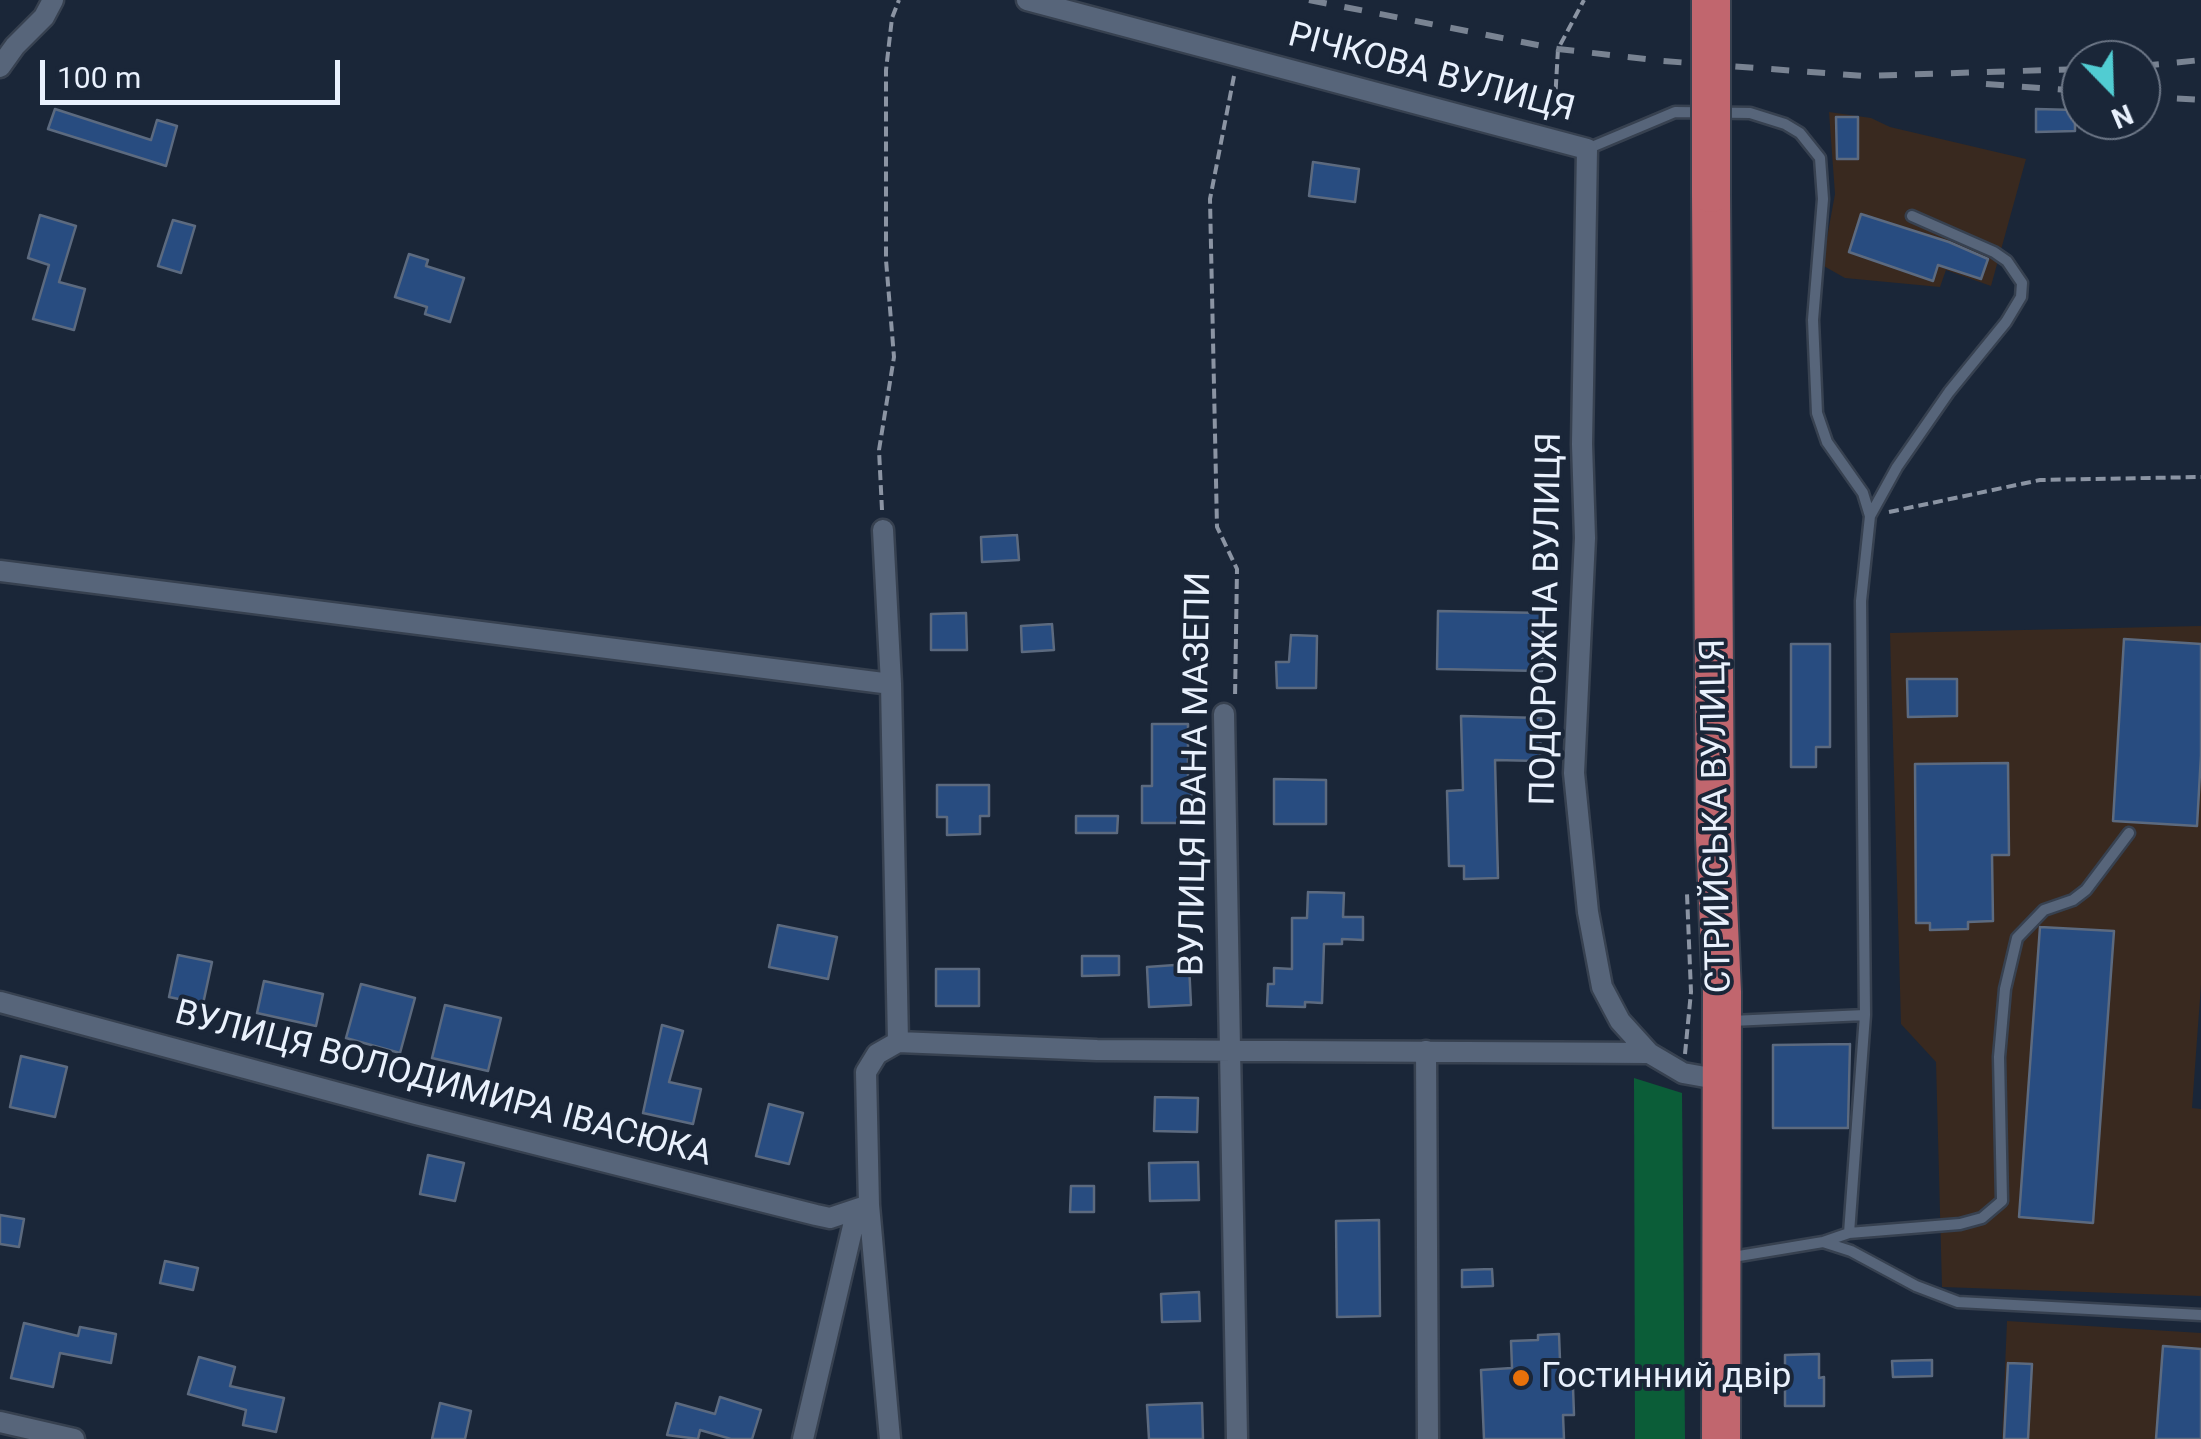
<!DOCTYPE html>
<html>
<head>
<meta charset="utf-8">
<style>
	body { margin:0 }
	#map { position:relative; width:2201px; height:1439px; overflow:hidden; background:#1a2638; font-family:Roboto,sans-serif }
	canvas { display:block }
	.north { position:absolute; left:2061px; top:40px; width:100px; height:100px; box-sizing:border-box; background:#1a2638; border:2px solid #6d7787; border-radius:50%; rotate:157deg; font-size:28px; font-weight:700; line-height:40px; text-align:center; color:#e9f1fd }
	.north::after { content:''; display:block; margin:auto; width:35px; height:45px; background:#51ccd2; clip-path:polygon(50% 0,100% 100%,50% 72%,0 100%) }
	.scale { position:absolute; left:40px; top:60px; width:300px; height:45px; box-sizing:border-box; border:5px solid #e9f1fd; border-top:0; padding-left:12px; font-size:30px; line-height:35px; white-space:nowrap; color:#e9f1fd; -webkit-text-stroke:8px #1a2638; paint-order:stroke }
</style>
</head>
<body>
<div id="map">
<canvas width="2201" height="1439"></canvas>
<div class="north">N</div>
<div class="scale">100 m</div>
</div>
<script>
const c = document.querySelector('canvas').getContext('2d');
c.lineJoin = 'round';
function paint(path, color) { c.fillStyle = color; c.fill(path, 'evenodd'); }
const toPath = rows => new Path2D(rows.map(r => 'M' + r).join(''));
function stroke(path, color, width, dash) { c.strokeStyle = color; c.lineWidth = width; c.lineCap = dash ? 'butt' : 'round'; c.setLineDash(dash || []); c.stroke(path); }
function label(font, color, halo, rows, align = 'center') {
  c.font = font + ' Roboto,sans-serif'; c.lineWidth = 8; c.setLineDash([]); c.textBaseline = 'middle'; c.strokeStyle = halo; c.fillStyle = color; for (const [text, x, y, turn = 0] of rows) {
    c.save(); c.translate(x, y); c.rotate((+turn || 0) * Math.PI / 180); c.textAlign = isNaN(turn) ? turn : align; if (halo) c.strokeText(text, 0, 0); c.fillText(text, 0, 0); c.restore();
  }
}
paint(toPath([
	[1829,112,1871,118,1890,127,2026,159,1991,286,1946,270,1940,287,1845,278,1822,265,1835,194],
	[2201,626,2201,985,2192,1108,2201,1109,2201,1296,1942,1287,1936,1062,1901,1024,1890,633],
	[2007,1321,2201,1333,2201,1439,2002,1439]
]), '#39291f');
paint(toPath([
	[1634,1078,1682,1093,1685,1439,1635,1439]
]), '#0b5d38');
const building = toPath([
	[55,109,151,140,157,120,177,126,166,166,48,129,55,109],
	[2036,109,2075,110,2075,131,2036,132,2036,109],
	[1836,117,1858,117,1858,159,1837,159,1836,117],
	[1313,162,1359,169,1355,202,1309,196,1313,162],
	[1861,214,1949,242,1988,259,1981,279,1938,265,1933,281,1849,252,1861,214],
	[40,215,76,226,59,282,85,289,74,330,33,319,49,265,28,258,40,215],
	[173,220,195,226,181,273,158,266,173,220],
	[409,254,428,260,426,266,464,278,450,322,425,314,427,307,395,297,409,254],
	[1017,535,1019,560,982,562,981,537,1017,535],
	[1438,611,1543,613,1542,671,1437,669,1438,611],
	[966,613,967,650,931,650,931,614,966,613],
	[1052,624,1054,650,1022,652,1021,626,1052,624],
	[1291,635,1317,636,1316,688,1277,688,1276,662,1289,662,1291,635],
	[2124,639,2201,644,2201,755,2197,826,2113,821,2124,639],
	[1791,644,1830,644,1830,747,1816,747,1816,767,1791,767,1791,644],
	[1907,679,1957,679,1957,716,1908,717,1907,679],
	[1461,716,1541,718,1540,761,1495,760,1498,878,1464,879,1464,866,1449,866,1447,791,1463,790,1461,716],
	[1152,724,1188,724,1188,786,1192,786,1192,823,1142,823,1142,786,1152,786,1152,724],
	[2008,763,2009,855,1992,855,1993,921,1968,922,1968,929,1930,930,1930,923,1916,923,1915,764,2008,763],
	[1274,779,1326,780,1326,824,1274,824,1274,779],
	[937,785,989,785,989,816,980,816,980,834,947,835,947,817,937,817,937,785],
	[1076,816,1118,816,1117,833,1076,833,1076,816],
	[1308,892,1344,893,1343,917,1363,917,1363,940,1342,939,1342,944,1324,944,1322,1003,1305,1002,1305,1007,1267,1006,1268,984,1274,984,1274,968,1292,969,1292,918,1307,918,1308,892],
	[778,925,837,937,828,979,769,967,778,925],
	[2040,927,2114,931,2093,1223,2019,1217,2040,927],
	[178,955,212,962,203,1004,169,997,178,955],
	[1082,956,1119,956,1119,975,1082,976,1082,956],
	[1189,964,1191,1005,1149,1007,1147,967,1189,964],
	[936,969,979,969,979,1006,936,1006,936,969],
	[264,981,323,994,316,1026,257,1013,264,981],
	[361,984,415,998,400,1053,346,1038,361,984],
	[445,1005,501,1018,488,1071,432,1058,445,1005],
	[662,1025,683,1031,669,1082,701,1089,693,1124,643,1113,662,1025],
	[1850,1044,1848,1128,1773,1128,1773,1045,1850,1044],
	[21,1056,67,1067,55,1117,10,1107,21,1056],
	[1155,1097,1198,1098,1197,1132,1154,1131,1155,1097],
	[769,1104,803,1113,789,1164,756,1156,769,1104],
	[428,1155,464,1163,455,1201,420,1194,428,1155],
	[1198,1162,1199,1200,1150,1201,1149,1163,1198,1162],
	[1071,1186,1094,1186,1094,1212,1070,1212,1071,1186],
	[0,1215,24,1219,19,1247,0,1244,0,1215],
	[1379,1220,1380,1316,1337,1317,1336,1221,1379,1220],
	[165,1261,198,1268,193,1290,160,1283,165,1261],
	[1492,1269,1493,1286,1462,1287,1462,1270,1492,1269],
	[1199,1292,1200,1321,1162,1322,1161,1294,1199,1292],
	[24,1323,78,1336,80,1327,116,1334,111,1363,60,1353,53,1387,11,1378,24,1323],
	[1559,1334,1561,1387,1573,1387,1574,1415,1563,1415,1564,1439,1484,1439,1481,1370,1512,1368,1511,1341,1538,1340,1538,1335,1559,1334],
	[2163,1346,2201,1349,2201,1439,2156,1439,2163,1346],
	[1819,1354,1819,1378,1824,1377,1824,1406,1785,1406,1785,1355,1819,1354],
	[199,1357,235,1367,230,1386,284,1398,276,1432,243,1425,246,1410,188,1394,199,1357],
	[1932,1360,1932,1376,1893,1377,1892,1361,1932,1360],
	[2008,1363,2032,1364,2028,1439,2004,1439,2008,1363],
	[720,1397,761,1410,752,1439,731,1439,700,1430,698,1439,667,1435,676,1403,715,1414,720,1397],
	[440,1403,471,1411,465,1439,432,1439,440,1403],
	[1202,1403,1203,1439,1149,1439,1147,1405,1202,1403]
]);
paint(building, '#284c80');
stroke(building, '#5c6a7f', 2.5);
const lane = toPath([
	[1587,149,1675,112,1750,113,1785,124,1800,133,1820,158,1823,199,1813,320,1817,413,1827,442,1863,493,1870,516,1861,601,1865,1015,1849,1233],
	[1870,516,1897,467,1949,392,2006,322,2021,297,2022,283,2007,261,1994,252,1912,216],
	[1731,1021,1865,1015],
	[1823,1242,1849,1233,1960,1224,1982,1218,2002,1201,1999,1057,2005,989,2017,938,2044,910,2073,900,2086,890,2129,833],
	[1727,1258,1823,1242,1851,1251,1916,1286,1958,1302,2201,1315]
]);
const street = toPath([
	[1027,0,1587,149,1582,444,1585,538,1574,773,1588,912,1602,987,1620,1021,1649,1053,1683,1073,1722,1080],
	[0,67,15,46,44,17,53,0],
	[883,530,891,684,898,1042,877,1054,866,1072,869,1205,890,1439],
	[0,571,891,684],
	[1224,714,1237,1439],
	[0,1002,416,1114,816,1215,830,1218,869,1205],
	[898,1042,1097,1050,1649,1053],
	[1426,1051,1428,1439],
	[0,1422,74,1439],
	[803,1439,857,1209]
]);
const highway = toPath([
	[1711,193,1715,838,1722,992,1721,1439]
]);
stroke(lane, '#374150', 15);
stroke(street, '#374150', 25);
stroke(highway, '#374150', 42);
stroke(toPath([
	[1234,76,1210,199,1217,527,1237,569,1235,699],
	[1554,119,1558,49,1584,0],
	[882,510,879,450,894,357,886,260,886,70,892,18,899,0],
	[1889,512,2040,480,2201,477],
	[1685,1054,1691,992,1687,894]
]), '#8b94a3', 4, [10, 5]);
stroke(lane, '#57657a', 10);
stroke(street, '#57657a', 20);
stroke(highway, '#c1666e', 38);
stroke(toPath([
	[1309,0,1558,49,1663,61,1864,76,2081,69],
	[2141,66,2201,60],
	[1986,84,2081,91],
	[2141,96,2201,100]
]), '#798392', 6, [18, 18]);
const highwayBridge = toPath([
	[1711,193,1711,0]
]);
stroke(highwayBridge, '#374150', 42, []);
stroke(highwayBridge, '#c1666e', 38);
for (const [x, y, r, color] of [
	[1521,1378,10,"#e8710a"]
]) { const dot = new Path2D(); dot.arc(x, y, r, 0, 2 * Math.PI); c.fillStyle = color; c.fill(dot); stroke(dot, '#1a2638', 4); }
label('35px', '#e9f1fd', '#1a2638', [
	["РІЧКОВА ВУЛИЦЯ",1431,74,15],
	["ПОДОРОЖНА ВУЛИЦЯ",1548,619,-89],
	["ВУЛИЦЯ ІВАНА МАЗЕПИ",1197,774,-89],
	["СТРИЙСЬКА ВУЛИЦЯ",1718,816,-91],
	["ВУЛИЦЯ ВОЛОДИМИРА ІВАСЮКА",443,1085,15]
]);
label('35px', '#e9f1fd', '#1a2638', [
	["Гостинний двір",1541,1378]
], 'left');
</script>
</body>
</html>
